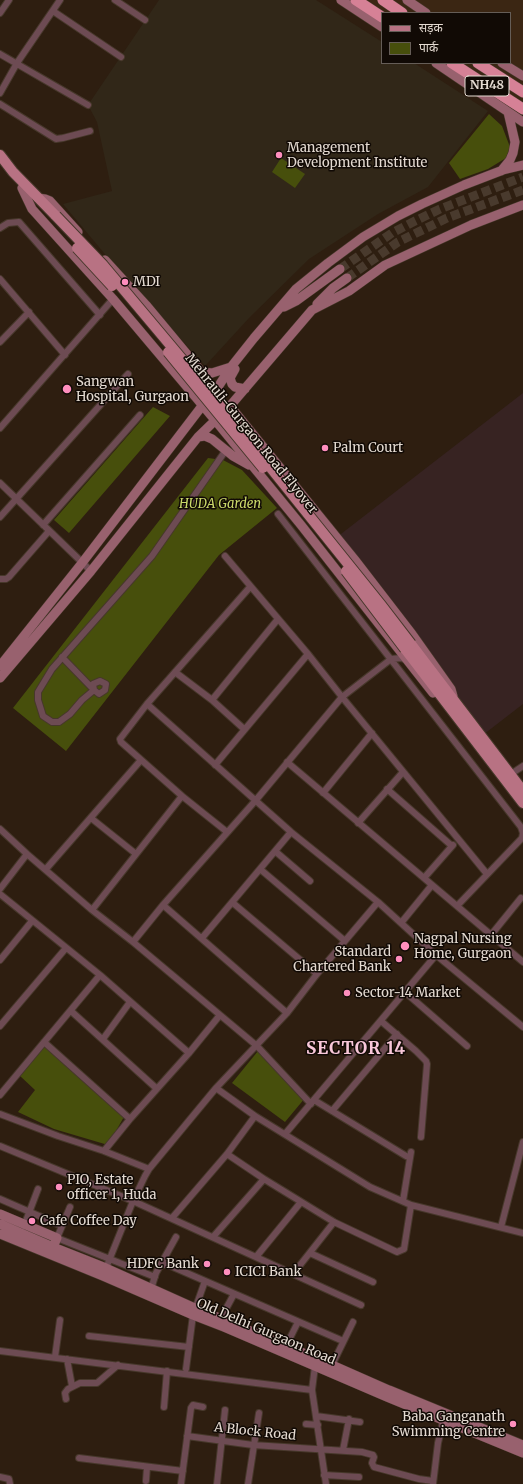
<!DOCTYPE html>
<html>
<head>
<meta charset="utf-8">
<style>
	body { margin:0 }
	#map { position:relative; width:523px; height:1484px; overflow:hidden; background:#2e1e10; font-family:Merriweather,"Noto Sans Devanagari",serif }
	canvas { display:block }
	.legend { position:absolute; left:381px; top:12px; width:130px; height:52px; box-sizing:border-box; background:#110a05; border:1px solid #655d57; margin:0; padding:5px 7px; list-style:none; font-size:12px; color:#e4dad1 }
	.legend li { display:flex; align-items:center; gap:8px; height:20px }
	.legend b { width:20px; border:1px solid #655d57 }
</style>
</head>
<body>
<div id="map">
<canvas width="523" height="1484"></canvas>
<ul class="legend">
<li><b style="height:5px;background:#b87283"></b>सड़क</li>
<li><b style="height:11px;background:#474f0c"></b>पार्क</li>
</ul>
</div>
<script>
const c = document.querySelector('canvas').getContext('2d');
c.lineJoin = 'round';
function paint(path, color) { c.fillStyle = color; c.fill(path, 'evenodd'); }
const toPath = rows => new Path2D(rows.map(r => 'M' + r).join(''));
function stroke(path, color, width, dash) { c.strokeStyle = color; c.lineWidth = width; c.lineCap = dash ? 'butt' : 'round'; c.setLineDash(dash || []); c.stroke(path); }
function label(font, color, halo, rows, align = 'center') {
  c.font = font + ' Merriweather,serif'; c.lineWidth = 3; c.setLineDash([]); c.textBaseline = 'middle'; c.strokeStyle = halo; c.fillStyle = color; for (const [text, x, y, turn = 0] of rows) {
    c.save(); c.translate(x, y); c.rotate((+turn || 0) * Math.PI / 180); c.textAlign = isNaN(turn) ? turn : align; if (halo) c.strokeText(text, 0, 0); c.fillText(text, 0, 0); c.restore();
  }
}
paint(toPath([
	[365,0,523,0,523,102,461,63,510,63,510,13,385,13]
]), '#3b2613');
paint(toPath([
	[523,393,523,704,479,738,328,544]
]), '#372322');
paint(toPath([
	[159,0,316,0,382,42,382,63,414,63,488,111,428,187,378,214,309,259,249,318,205,366,109,259,63,204,112,191,97,122,88,105]
]), '#312718');
paint(toPath([
	[489,114,502,126,510,147,506,158,488,169,460,179,449,163],
	[281,158,305,174,295,188,272,172],
	[153,407,170,416,69,533,54,520],
	[208,458,223,460,242,470,277,508,219,555,66,751,13,708],
	[46,1044,125,1115,108,1145,54,1129,18,1112,35,1090,19,1075],
	[258,1051,305,1098,285,1122,232,1083]
]), '#474f0c');
stroke(toPath([
	[340,269,392,233,415,221,440,209,523,177],
	[347,278,398,242,447,218,523,190]
]), '#493a2d', 9, [9, 4.5]);
const street = toPath([
	[115,0,145,20],
	[53,11,121,57],
	[0,13,9,0],
	[0,54,88,105],
	[0,93,17,63,60,0],
	[0,104,56,139,63,138,90,131],
	[0,228,8,223,19,222,100,315],
	[0,279,65,355],
	[0,342,29,312],
	[0,428,113,299],
	[0,483,91,571],
	[278,514,521,827,523,833,522,838,457,906],
	[0,517,128,374],
	[43,525,140,415],
	[225,556,308,654,342,697,487,874],
	[0,579,6,579,9,577,49,531],
	[62,657,94,690,99,694,105,690,106,684,100,681,93,684,94,690],
	[175,672,212,700,244,729],
	[94,690,82,700,70,714,59,722,52,722,43,716,38,700,38,692,52,669,152,556,226,450],
	[212,700,278,619],
	[147,704,291,832,378,902,436,955,523,1027],
	[287,762,523,962],
	[215,765,308,654],
	[508,776,523,766],
	[387,789,452,846],
	[323,793,372,733],
	[91,818,136,854],
	[358,823,403,772],
	[0,829,27,854,92,910,133,942,257,1046,311,1104],
	[227,832,182,796,121,742,120,739,147,704,250,587],
	[275,851,310,881],
	[46,869,141,760],
	[260,869,345,941],
	[424,878,453,845],
	[0,889,27,854],
	[0,894,100,975,189,1053],
	[233,903,317,974],
	[163,905,287,1013],
	[92,910,182,796],
	[401,923,432,885],
	[491,935,521,898],
	[202,938,291,832],
	[133,942,163,905,256,800,342,697,391,659,401,658,407,660],
	[0,960,32,921],
	[405,992,467,1046],
	[71,1011,156,1088],
	[381,1021,416,1051,426,1061,427,1064,421,1137],
	[0,1026,66,948],
	[103,1039,130,1002],
	[44,1042,130,1119],
	[216,1088,255,1116,370,1187,411,1205,523,1233],
	[0,1095,100,975],
	[314,1100,406,1156],
	[332,1111,397,1034],
	[0,1114,58,1136,104,1151,149,1169],
	[285,1134,436,955],
	[0,1146,133,1201,361,1305],
	[104,1151,130,1119,189,1053,220,1015],
	[227,1154,264,1179,334,1222,397,1252,404,1249,411,1205],
	[0,1199,62,1226],
	[403,1201,411,1152],
	[70,1207,57,1238,155,1277],
	[172,1218,227,1154,255,1116],
	[24,1226,38,1189],
	[501,1227,523,1142],
	[213,1237,264,1179],
	[310,1253,373,1282],
	[256,1257,301,1202],
	[162,1264,173,1267,343,1341],
	[106,1268,133,1201,145,1176,149,1169,216,1088,287,1013,317,974,378,902],
	[293,1274,334,1222],
	[151,1289,156,1273,176,1237],
	[221,1318,234,1294],
	[89,1336,189,1347],
	[286,1346,298,1322],
	[0,1351,312,1390],
	[55,1357,60,1320],
	[67,1359,72,1386],
	[332,1365,353,1322],
	[315,1366,312,1390,326,1484],
	[186,1369,193,1315,205,1281],
	[66,1399,65,1393,68,1389,80,1383,97,1383,118,1365],
	[164,1407,167,1371],
	[316,1416,360,1422],
	[306,1424,318,1425],
	[187,1436,253,1445,362,1452,373,1455,374,1457,372,1463,374,1467,419,1479,433,1481],
	[343,1450,349,1419],
	[79,1458,183,1471],
	[324,1475,359,1477],
	[0,1477,9,1479,10,1484],
	[146,1481,147,1467],
	[181,1484,191,1408,193,1405,203,1407],
	[217,1484,225,1410],
	[248,1484,259,1413],
	[433,1484,438,1443,444,1417]
]);
const secondary = toPath([
	[341,0,382,27],
	[407,0,426,13],
	[436,63,523,122],
	[502,63,523,76],
	[501,171,510,160,513,153,515,142,508,112],
	[22,188,32,209,113,299,215,420,301,525,433,693],
	[38,198,45,199,50,201,78,232],
	[105,260,146,305,200,370,203,372,212,373,231,367],
	[317,304,333,288,347,278],
	[284,307,296,301,340,269],
	[235,369,230,378,232,384,235,387,245,389],
	[230,406,355,560,412,634,451,689,453,696],
	[198,437,205,436,212,439,233,456,249,465],
	[0,666,82,563,202,406,216,390,231,367,254,338,296,289,328,263,363,237,398,216,422,204,464,185,503,170,523,165],
	[0,678,91,571,198,437,230,406,312,310,349,291,385,265,471,225,523,205],
	[0,1214,57,1238,51,1252],
	[0,1224,53,1247,106,1268,195,1308,332,1365,389,1390,523,1445],
	[0,1234,103,1276,193,1315,224,1327,387,1397,523,1453]
]);
const primary = toPath([
	[0,155,13,172,56,216],
	[411,644,523,791],
	[405,649,523,803]
]);
const highway = toPath([
	[356,0,382,17],
	[383,0,402,13],
	[452,63,523,109],
	[478,63,523,92]
]);
stroke(street, '#47382b', 8);
stroke(secondary, '#47382b', 10);
stroke(primary, '#47382b', 12);
stroke(highway, '#47382b', 12);
stroke(street, '#6d4b53', 6);
stroke(secondary, '#98616e', 9);
stroke(primary, '#b87283', 10);
stroke(highway, '#d68196', 11);
const primaryBridge = toPath([
	[56,216,103,265,213,396,381,605,411,644],
	[77,248,112,286],
	[168,352,263,468],
	[346,571,405,649]
]);
stroke(primaryBridge, '#47382b', 12, []);
stroke(primaryBridge, '#b87283', 10);
for (const [x, y, r, color] of [
	[279,155,4,"#fe8ebd"],
	[125,282,4,"#fe8ebd"],
	[67,389,5,"#fe8ebd"],
	[325,448,4,"#fe8ebd"],
	[405,946,5,"#fe8ebd"],
	[399,959,4,"#fe8ebd"],
	[347,993,4,"#fe8ebd"],
	[59,1187,4,"#fe8ebd"],
	[32,1221,4,"#fe8ebd"],
	[207,1264,4,"#fe8ebd"],
	[227,1272,4,"#fe8ebd"],
	[513,1424,4,"#fe8ebd"]
]) { const dot = new Path2D(); dot.arc(x, y, r, 0, 2 * Math.PI); c.fillStyle = color; c.fill(dot); stroke(dot, '#110a05', 1.5); }
for (const [x, y, w] of [
	[487,86,44]
]) { const box = new Path2D(); box.roundRect(x - w / 2, y - 10, w, 20, 3); c.fillStyle = '#110a05'; c.fill(box); stroke(box, '#e4dad1', 1); }
label('bold 12px', '#e4dad1', null, [
	["NH48",487,86]
]);
label('13px', '#e4dad1', '#110a05', [
	["Management",287,148],
	["Development Institute",287,163],
	["MDI",133,282],
	["Sangwan",76,382],
	["Hospital, Gurgaon",76,397],
	["Palm Court",333,448],
	["Nagpal Nursing",414,939],
	["Home, Gurgaon",414,954],
	["Standard",391,952,"right"],
	["Chartered Bank",391,967,"right"],
	["Sector-14 Market",355,993],
	["PIO, Estate",67,1180],
	["officer 1, Huda",67,1195],
	["Cafe Coffee Day",40,1221],
	["HDFC Bank",199,1264,"right"],
	["ICICI Bank",235,1272],
	["Baba Ganganath",505,1417,"right"],
	["Swimming Centre",505,1432,"right"]
], 'left');
label('13px', '#e4dad1', '#110a05', [
	["Mehrauli-Gurgaon Road Flyover",251,434,51],
	["Old Delhi Gurgaon Road",266,1332,23],
	["A Block Road",255,1432,6]
]);
label('italic 13px', '#cad96a', '#110a05', [
	["HUDA Garden",220,504]
]);
c.letterSpacing = '1px';
label('bold 17px', '#f8c7d9', '#110a05', [
	["SECTOR 14",356,1049]
]);
c.letterSpacing = '0px';
</script>
</body>
</html>
